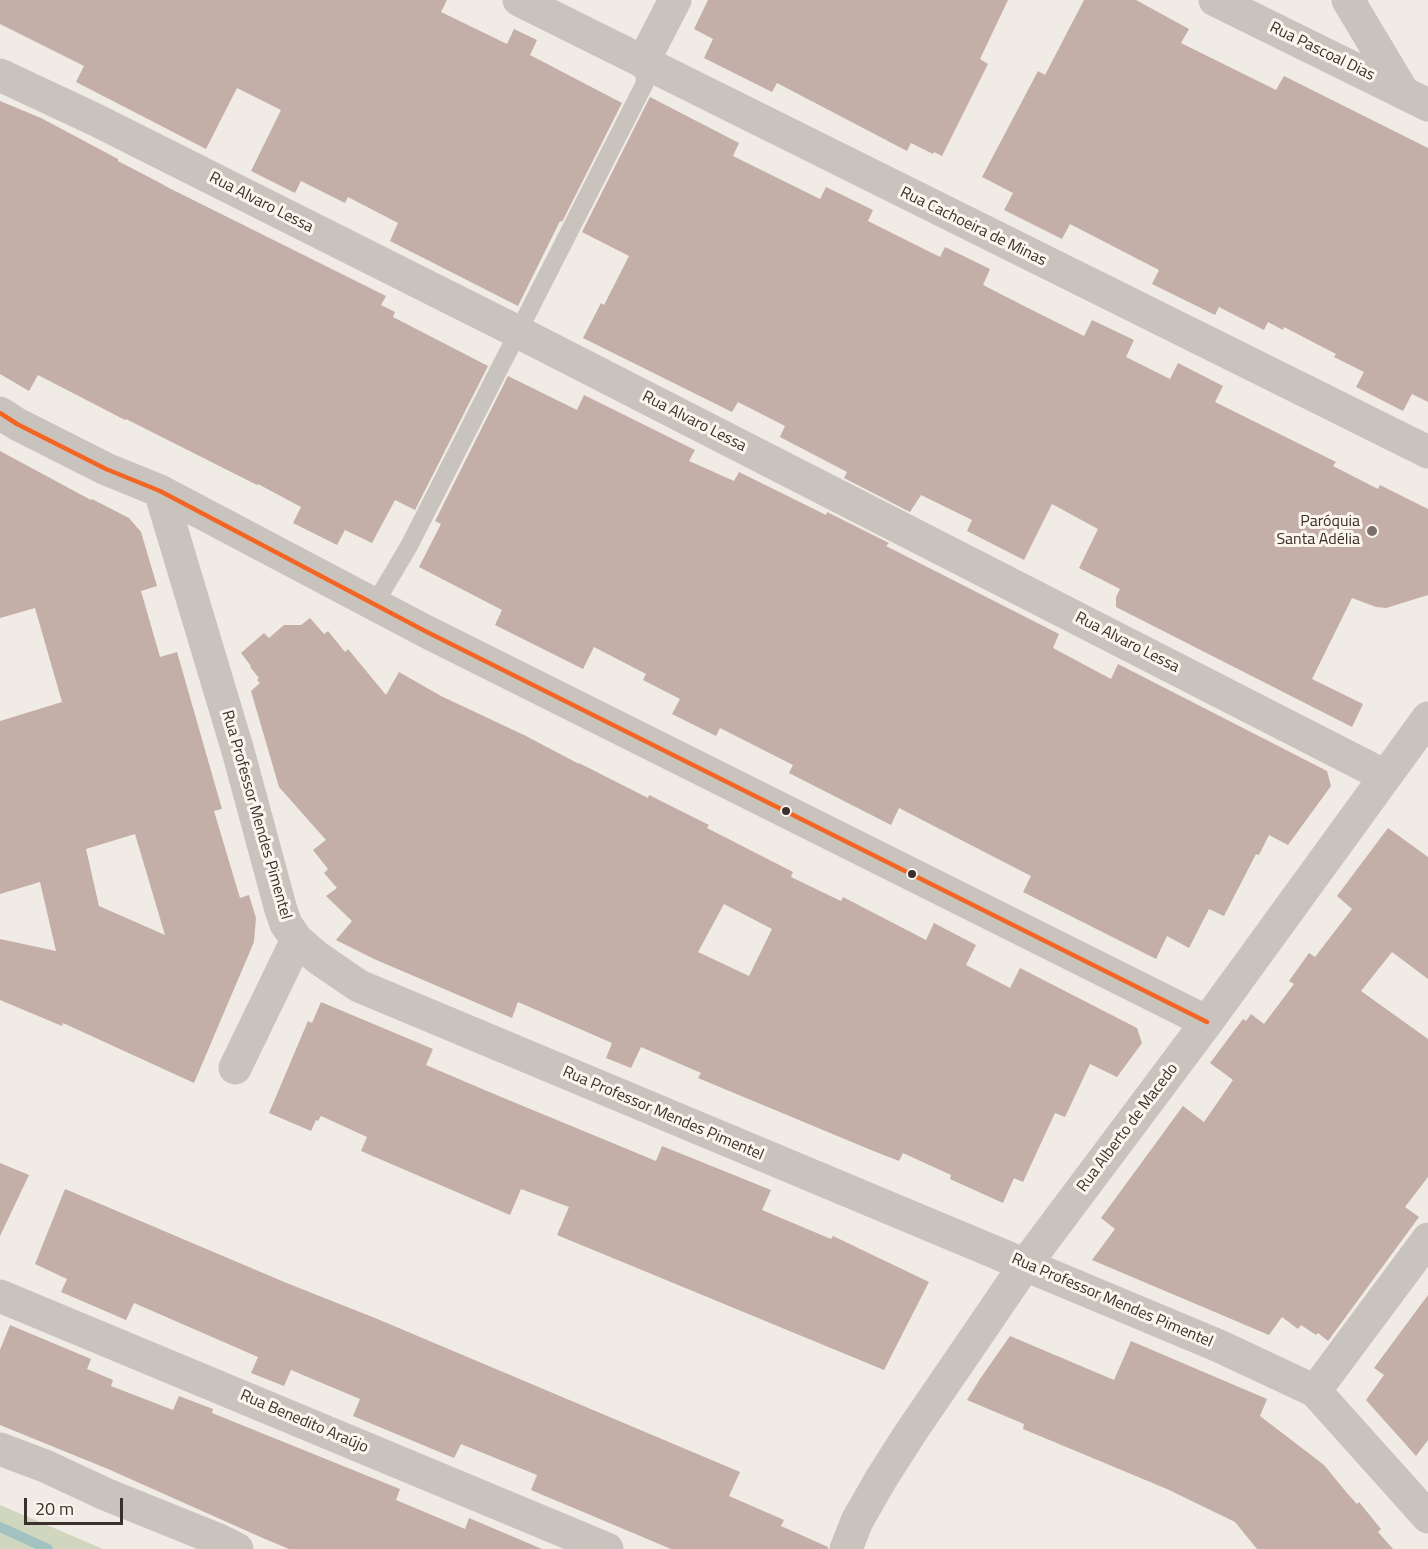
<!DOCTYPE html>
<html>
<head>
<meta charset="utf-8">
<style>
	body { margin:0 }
	#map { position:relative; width:1428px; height:1549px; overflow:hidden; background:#f0ebe5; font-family:"Titillium Web",sans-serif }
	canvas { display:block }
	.scale { position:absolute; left:24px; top:1498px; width:99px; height:27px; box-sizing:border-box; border:3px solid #3b302b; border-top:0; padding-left:8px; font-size:18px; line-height:21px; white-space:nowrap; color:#3b302b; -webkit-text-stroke:4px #fbf5ee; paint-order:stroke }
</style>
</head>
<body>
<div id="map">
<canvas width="1428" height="1549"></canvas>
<div class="scale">20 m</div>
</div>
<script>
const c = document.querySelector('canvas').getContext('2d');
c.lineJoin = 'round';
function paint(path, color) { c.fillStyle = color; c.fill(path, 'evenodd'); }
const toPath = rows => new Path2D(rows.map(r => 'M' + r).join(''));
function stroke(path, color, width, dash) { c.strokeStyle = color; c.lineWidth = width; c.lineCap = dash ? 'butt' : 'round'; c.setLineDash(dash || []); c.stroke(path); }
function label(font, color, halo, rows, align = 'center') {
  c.font = font + ' "Titillium Web",sans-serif'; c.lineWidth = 6; c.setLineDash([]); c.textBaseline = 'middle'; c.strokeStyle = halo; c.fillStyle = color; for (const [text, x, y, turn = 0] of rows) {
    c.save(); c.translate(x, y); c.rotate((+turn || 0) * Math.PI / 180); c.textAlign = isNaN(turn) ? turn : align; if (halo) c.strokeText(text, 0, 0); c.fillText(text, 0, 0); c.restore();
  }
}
paint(toPath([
	[0,1505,103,1549,0,1549]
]), '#d1d6bf');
stroke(toPath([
	[0,1527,48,1549]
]), '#a1c2c1', 10);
paint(toPath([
	[0,0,447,0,441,12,507,44,514,29,537,40,530,55,622,103,562,222,560,221,518,306,390,241,398,223,348,197,345,203,301,181,295,193,251,171,281,110,237,88,206,149,76,82,84,66,0,24],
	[708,0,1008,0,980,59,988,64,942,156,934,152,933,154,911,143,907,151,777,83,772,92,704,58,713,39,694,29],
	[1084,0,1136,0,1189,29,1181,43,1276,90,1284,76,1428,148,1428,402,1412,394,1403,411,1356,387,1364,372,1334,357,1336,354,1284,327,1283,330,1268,322,1264,330,1219,307,1215,315,1152,284,1159,270,1070,224,1062,239,1004,210,1013,193,982,177,1038,71,1045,75],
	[650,97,739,143,733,156,820,199,826,187,873,210,868,221,940,257,945,247,990,269,983,285,1028,308,1084,336,1092,320,1134,340,1126,357,1170,379,1178,363,1223,386,1215,402,1336,462,1333,466,1378,489,1380,485,1428,509,1428,595,1386,608,1376,607,1352,598,1312,679,1363,704,1352,727,1116,607,1116,597,1120,589,1079,568,1098,529,1052,504,1024,560,967,531,972,520,921,495,910,512,844,478,847,472,780,437,785,426,738,402,732,412,583,338,601,303,604,305,629,256,582,232],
	[0,101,41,118,118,159,118,161,164,185,163,185,386,296,381,305,395,312,393,317,488,366,415,510,395,500,372,543,345,530,337,545,293,523,301,507,258,484,257,485,126,419,125,420,38,375,29,391,0,374],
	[508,376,577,410,584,395,695,450,689,461,734,481,739,472,826,515,827,512,889,543,886,546,1059,634,1053,648,1111,679,1118,664,1327,771,1331,786,1288,845,1269,835,1259,855,1256,854,1224,916,1209,909,1189,948,1167,936,1156,959,1023,892,1031,876,899,808,891,825,789,773,793,765,720,728,716,736,672,714,680,699,643,680,646,674,594,647,583,669,495,625,502,610,419,567,441,524,435,521],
	[0,451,91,500,92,499,129,518,141,532,157,586,141,591,160,657,177,652,222,809,214,811,240,898,249,895,256,918,254,942,194,1083,63,1023,62,1026,0,1000,0,939,56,951,40,882,0,894,0,721,62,702,35,608,0,618],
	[135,834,165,935,99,906,86,849],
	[310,618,324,634,328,631,345,652,348,649,386,695,399,672,441,696,526,736,579,764,579,763,648,798,649,795,709,825,707,828,793,872,791,877,841,901,843,897,926,940,934,923,976,945,966,965,1010,988,1020,968,1137,1028,1142,1043,1117,1077,1090,1064,1065,1117,1055,1113,1023,1182,1014,1178,1003,1203,950,1179,951,1175,903,1153,899,1161,871,1150,698,1078,701,1073,641,1047,631,1068,606,1058,612,1043,518,1002,512,1018,374,959,336,940,352,921,326,896,337,888,324,873,328,869,313,850,326,840,279,787,251,691,260,683,257,680,259,678,250,667,251,666,241,653,264,633,269,638,284,625,301,625],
	[724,904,772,929,749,976,698,952],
	[1388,828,1428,857,1428,979,1392,952,1361,991,1428,1039,1428,1177,1405,1207,1419,1217,1328,1341,1318,1333,1316,1335,1301,1325,1298,1329,1282,1317,1269,1335,1092,1260,1115,1229,1101,1218,1183,1106,1204,1122,1233,1080,1210,1063,1243,1019,1246,1021,1251,1014,1264,1024,1294,984,1289,981,1309,953,1315,957,1352,909,1337,896],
	[321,1002,433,1049,426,1065,494,1094,656,1161,662,1146,771,1190,762,1210,831,1239,833,1236,929,1282,884,1370,557,1235,569,1207,521,1189,510,1215,361,1151,367,1137,321,1116,318,1121,316,1120,311,1131,269,1113,308,1021,312,1023],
	[0,1163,29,1175,0,1236],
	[65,1189,289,1284,375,1318,740,1472,729,1496,784,1520,781,1526,828,1547,828,1549,671,1549,531,1490,537,1475,461,1444,454,1458,353,1416,360,1399,291,1370,284,1386,251,1373,258,1357,134,1303,126,1320,61,1292,67,1279,35,1264],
	[1428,1295,1428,1440,1416,1456,1366,1400,1384,1375,1374,1368],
	[10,1325,91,1359,87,1369,113,1380,111,1386,173,1410,179,1396,213,1409,212,1413,400,1489,396,1500,465,1529,469,1518,542,1549,289,1549,265,1539,108,1469,0,1425,0,1350],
	[1010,1336,1114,1380,1131,1341,1267,1399,1260,1416,1324,1465,1347,1493,1357,1504,1359,1502,1381,1529,1378,1532,1393,1549,1257,1549,1235,1522,1167,1489,1023,1429,1024,1424,967,1400,980,1379]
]), '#c3afa7');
stroke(toPath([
	[374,605,409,546,645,83,643,62]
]), '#c9c3be', 18);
stroke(toPath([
	[519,0,1428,452],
	[1215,0,1428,105],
	[1348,0,1403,92],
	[643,62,675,0],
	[0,75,96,120,518,332,1385,776],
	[0,413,17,424,106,469,160,491,425,631,1207,1022],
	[160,491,238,751,281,910,286,924,297,940,318,958,359,986,1219,1346,1315,1391,1428,1517],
	[235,1068,297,940],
	[0,1296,607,1549],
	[1315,1391,1428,1239],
	[0,1449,45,1466,105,1494,219,1540,237,1549],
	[846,1549,857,1521,881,1479,911,1432,1025,1265,1207,1022,1428,718]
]), '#c9c3be', 33);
stroke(toPath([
	[0,413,17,424,106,469,160,491,425,631,1207,1022]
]), '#f26522', 4.5);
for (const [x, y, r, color] of [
	[1372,531,6,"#7a716c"],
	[786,811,5,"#3b302b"],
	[912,874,5,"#3b302b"]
]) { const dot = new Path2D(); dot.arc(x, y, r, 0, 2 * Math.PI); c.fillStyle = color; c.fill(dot); stroke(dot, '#fbf5ee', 2); }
label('16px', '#3b302b', '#fbf5ee', [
	["Rua Pascoal Dias",1322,52,26],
	["Rua Alvaro Lessa",261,203,27],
	["Rua Cachoeira de Minas",973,227,26],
	["Rua Alvaro Lessa",694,422,27],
	["Rua Alvaro Lessa",1127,643,27],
	["Rua Professor Mendes Pimentel",256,815,74],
	["Rua Professor Mendes Pimentel",663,1114,23],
	["Rua Alberto de Macedo",1128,1128,-53],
	["Rua Professor Mendes Pimentel",1112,1301,23],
	["Rua Benedito Araújo",304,1422,23]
]);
label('16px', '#3b302b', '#fbf5ee', [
	["Paróquia",1360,522],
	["Santa Adélia",1360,540]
], 'right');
</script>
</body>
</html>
